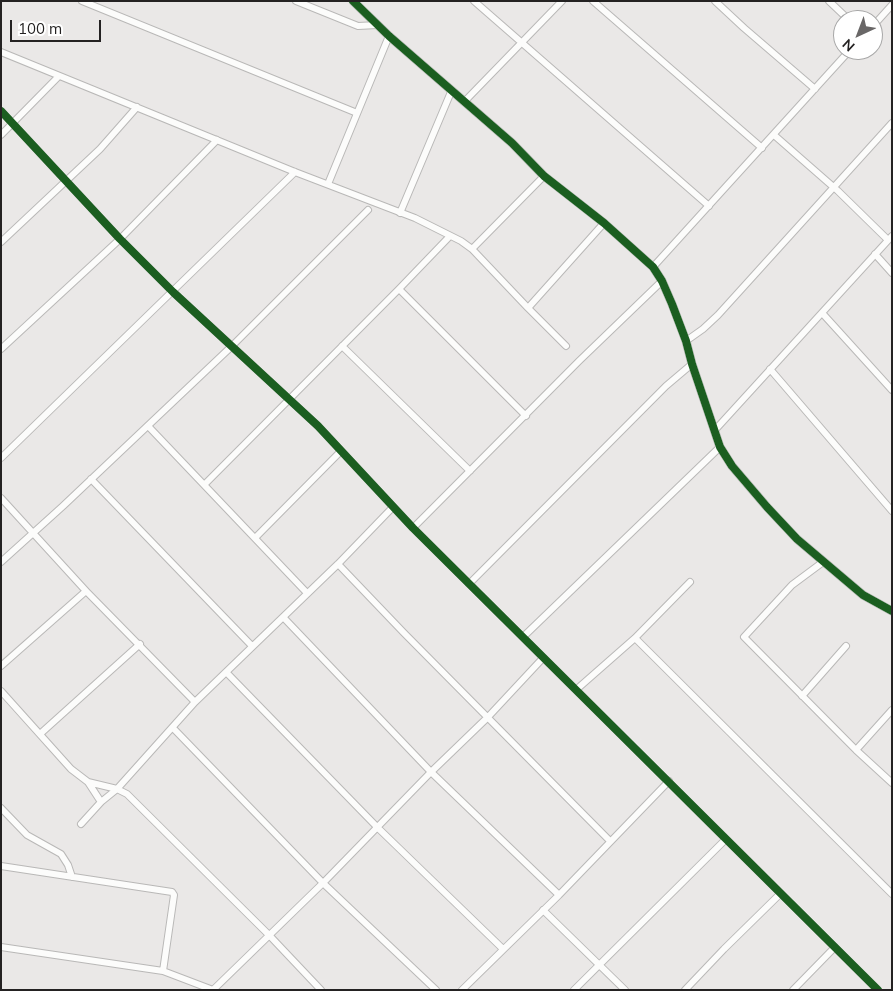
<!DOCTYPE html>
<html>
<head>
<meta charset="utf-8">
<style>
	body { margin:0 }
	#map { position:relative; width:893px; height:991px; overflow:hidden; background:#eae8e7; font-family:Mulish,sans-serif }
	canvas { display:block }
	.frame { position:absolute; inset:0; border:2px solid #242222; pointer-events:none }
	.north { position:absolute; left:833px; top:10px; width:50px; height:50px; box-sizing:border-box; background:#fff; border:1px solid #a7a7a7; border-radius:50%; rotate:223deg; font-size:14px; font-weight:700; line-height:20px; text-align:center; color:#242222 }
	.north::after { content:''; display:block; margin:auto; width:18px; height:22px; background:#696767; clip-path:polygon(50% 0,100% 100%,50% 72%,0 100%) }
	.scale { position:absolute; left:10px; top:20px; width:91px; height:22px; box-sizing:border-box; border:2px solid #242222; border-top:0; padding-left:6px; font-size:15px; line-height:18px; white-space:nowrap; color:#242222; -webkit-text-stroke:4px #fff; paint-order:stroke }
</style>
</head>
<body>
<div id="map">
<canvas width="893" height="991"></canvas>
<div class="frame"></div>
<div class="north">N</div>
<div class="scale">100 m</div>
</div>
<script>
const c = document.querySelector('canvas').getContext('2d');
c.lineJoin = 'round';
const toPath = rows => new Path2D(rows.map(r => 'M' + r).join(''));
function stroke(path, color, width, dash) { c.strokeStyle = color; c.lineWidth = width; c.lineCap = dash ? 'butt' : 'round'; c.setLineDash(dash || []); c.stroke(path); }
const minor = toPath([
	[82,1,357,113],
	[296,1,358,26,377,25],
	[474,1,709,206],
	[593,1,762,148],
	[715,1,744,28,815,89],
	[829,1,849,20],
	[873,26,892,5],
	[1,52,295,172,415,218,461,241,472,249,528,308,566,346],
	[464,102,562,1],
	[1,111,120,239,173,292,318,426,413,528,878,990],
	[1,135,59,76],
	[774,135,838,191,888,240],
	[328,184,389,36],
	[400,213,451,92],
	[1,242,100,149,137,107],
	[472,249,544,176],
	[875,254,892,273],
	[653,267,850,50],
	[399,289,526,416],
	[528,308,604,223],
	[823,314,892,390],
	[686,341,703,329,718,315,892,123],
	[342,346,470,471],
	[1,349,120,239,217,140],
	[770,369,892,511],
	[148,426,307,593],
	[715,430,892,236],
	[1,458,295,172],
	[91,479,252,646],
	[205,484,399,289,450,236],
	[1,498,86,591,195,702],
	[413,528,579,361,662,281],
	[255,538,341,451],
	[1,562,63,506,232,346,368,210],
	[823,562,792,585,744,637,856,750,892,783],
	[338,564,404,633,610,841],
	[469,584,666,386,692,364],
	[283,617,431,772,559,895],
	[523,637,720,447],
	[635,638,892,894],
	[1,666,86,591],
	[226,672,378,828,503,949],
	[577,689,635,638,690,582],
	[1,691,71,769,88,782,117,789,127,794,269,935,321,990],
	[802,696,846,646],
	[173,728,323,883,436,990],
	[40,734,140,644],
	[856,750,892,710],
	[88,782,101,802],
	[1,808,27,835,61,854,68,865,72,877],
	[81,824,101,802,117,789,195,702,338,564,393,507],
	[1,866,172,892,174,895,163,971],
	[543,910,625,990],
	[1,947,163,971,213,990],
	[213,990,323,883,431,772,488,717,543,658],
	[462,990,559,895,669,781],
	[574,990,726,839],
	[685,990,724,949,780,894],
	[793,990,835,947]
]);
const tertiary = toPath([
	[353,1,389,36,512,143,544,176,604,223,653,267,662,281,672,304,686,341,692,364,720,447,732,466,767,507,797,539,863,595,892,611]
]);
stroke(minor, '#b9b8b7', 8);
stroke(tertiary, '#b9b8b7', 9);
stroke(minor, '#fcfcfb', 6);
stroke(tertiary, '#fcfcfb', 8);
stroke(toPath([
	[353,1,389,36,512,143,544,176,604,223,653,267,662,281,672,304,686,341,692,364,720,447,732,466,767,507,797,539,863,595,892,611],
	[1,111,120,239,173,292,318,426,413,528,878,990]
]), '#1b5e20', 8);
</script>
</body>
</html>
